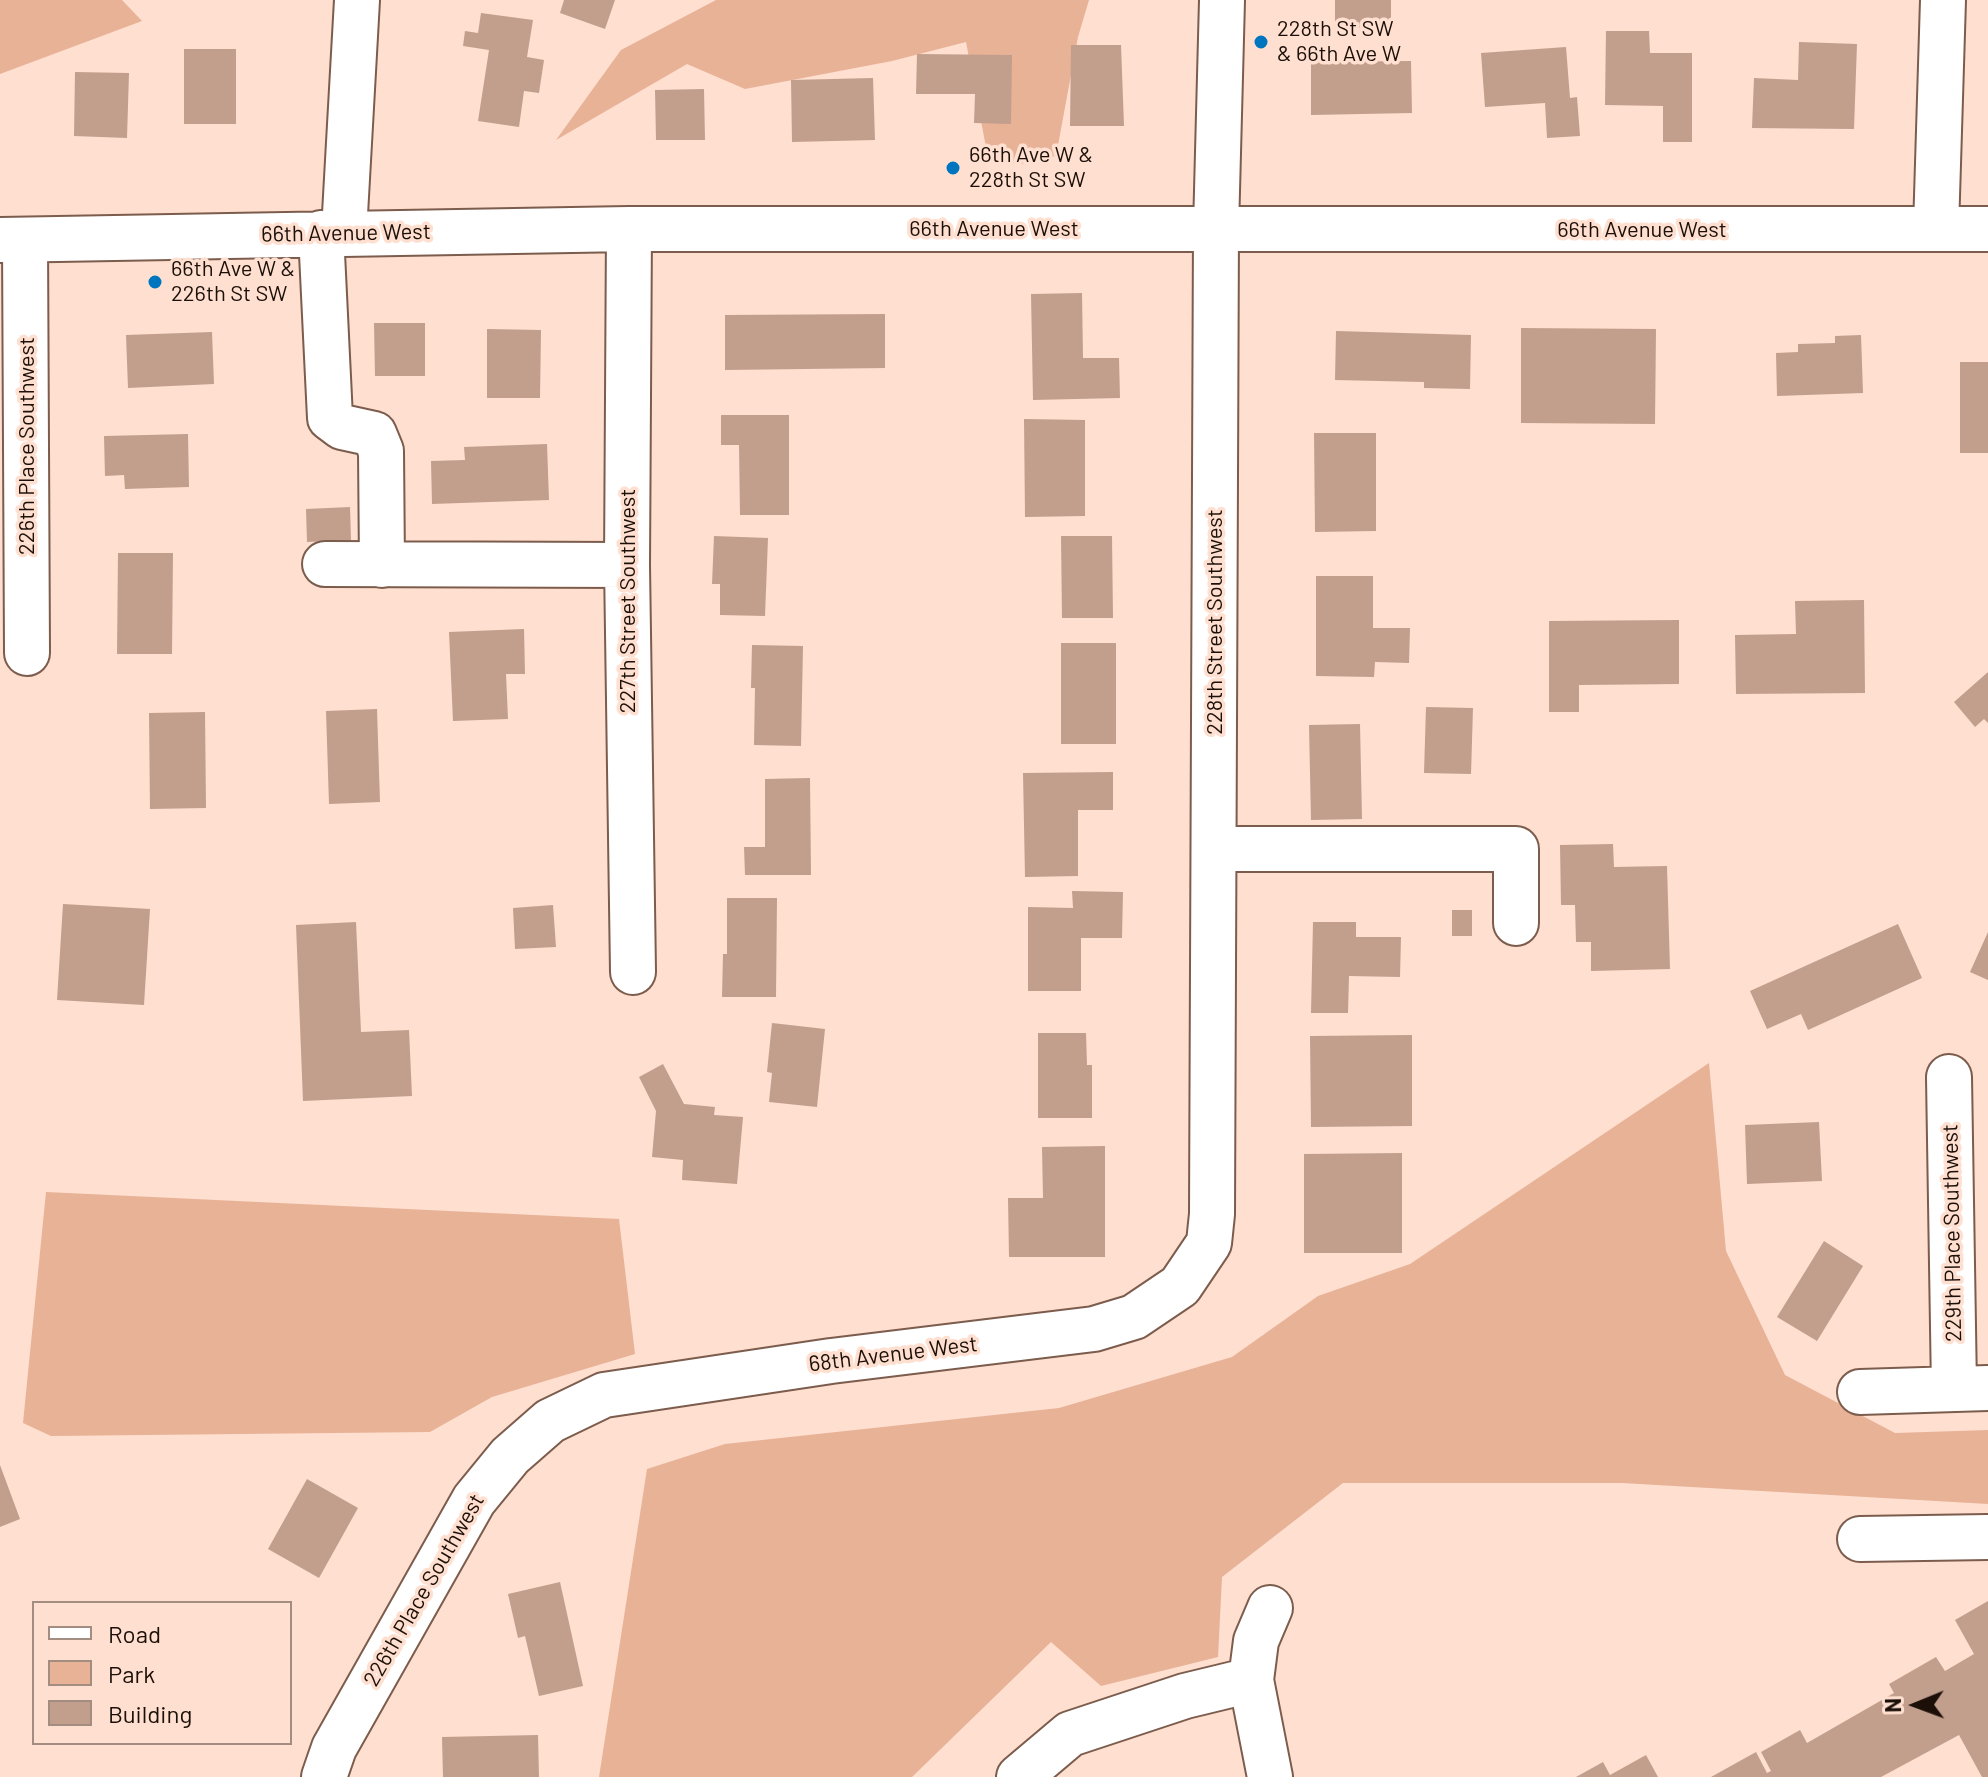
<!DOCTYPE html>
<html>
<head>
<meta charset="utf-8">
<style>
	body { margin:0 }
	#map { position:relative; width:1988px; height:1777px; overflow:hidden; background:#fedfd0; font-family:Barlow,sans-serif }
	canvas { display:block }
	.legend { position:absolute; left:32px; top:1601px; width:260px; height:144px; box-sizing:border-box; background:#fedfd0; border:2px solid #a38c80; margin:0; padding:10px 14px; list-style:none; font-size:24px; color:#1b0f08 }
	.legend li { display:flex; align-items:center; gap:16px; height:40px }
	.legend b { width:40px; border:2px solid #a38c80 }
	.north { position:absolute; left:1876px; top:1665px; width:80px; height:80px; -webkit-text-stroke:6px #fedfd0; paint-order:stroke; rotate:269deg; font-size:22px; font-weight:700; line-height:32px; text-align:center; color:#1b0f08 }
	.north::after { content:''; display:block; margin:auto; width:28px; height:36px; background:#1b0f08; clip-path:polygon(50% 0,100% 100%,50% 72%,0 100%) }
</style>
</head>
<body>
<div id="map">
<canvas width="1988" height="1777"></canvas>
<ul class="legend">
<li><b style="height:10px;background:#fff"></b>Road</li>
<li><b style="height:22px;background:#e8b297"></b>Park</li>
<li><b style="height:22px;background:#c29e8d"></b>Building</li>
</ul>
<div class="north">N</div>
</div>
<script>
const c = document.querySelector('canvas').getContext('2d');
c.lineJoin = 'round';
function paint(path, color) { c.fillStyle = color; c.fill(path, 'evenodd'); }
const toPath = rows => new Path2D(rows.map(r => 'M' + r).join(''));
function stroke(path, color, width, dash) { c.strokeStyle = color; c.lineWidth = width; c.lineCap = dash ? 'butt' : 'round'; c.setLineDash(dash || []); c.stroke(path); }
function label(font, color, halo, rows, align = 'center') {
  c.font = font + ' Barlow,sans-serif'; c.lineWidth = 7; c.setLineDash([]); c.textBaseline = 'middle'; c.strokeStyle = halo; c.fillStyle = color; for (const [text, x, y, turn = 0] of rows) {
    c.save(); c.translate(x, y); c.rotate((+turn || 0) * Math.PI / 180); c.textAlign = isNaN(turn) ? turn : align; if (halo) c.strokeText(text, 0, 0); c.fillText(text, 0, 0); c.restore();
  }
}
paint(toPath([
	[0,0,122,0,142,21,0,74],
	[716,0,1089,0,1078,37,1056,156,1020,164,989,163,966,42,892,61,745,89,687,64,556,140,621,50],
	[1709,1063,1726,1251,1785,1375,1895,1433,1988,1430,1988,1504,1622,1483,1343,1483,1222,1577,1218,1657,1101,1686,1051,1642,912,1777,599,1777,647,1469,725,1444,1059,1408,1232,1357,1318,1296,1410,1264],
	[46,1192,619,1219,635,1354,492,1397,430,1432,51,1436,23,1423]
]), '#e8b297');
paint(toPath([
	[564,0,615,0,605,29,560,13],
	[1335,0,1391,0,1391,27,1335,28],
	[481,13,533,20,527,57,544,60,539,93,524,91,519,127,478,121,489,50,463,46,465,31,478,33],
	[1606,31,1649,31,1650,53,1692,53,1692,142,1663,142,1663,106,1605,105],
	[1799,42,1857,44,1854,129,1752,128,1754,78,1798,80],
	[1071,45,1121,45,1124,126,1070,126],
	[1566,47,1570,98,1577,97,1580,136,1547,138,1545,103,1485,107,1481,53],
	[184,49,236,49,236,124,184,124],
	[917,54,1012,55,1011,124,974,123,975,94,916,94],
	[1411,61,1412,113,1311,115,1311,62],
	[75,72,129,73,127,138,74,136],
	[873,78,875,140,792,142,791,80],
	[704,89,705,140,656,140,655,90],
	[1082,293,1083,358,1119,358,1120,398,1033,400,1031,294],
	[885,314,885,368,725,370,725,315],
	[374,323,425,323,425,376,375,376],
	[1521,328,1656,329,1655,424,1521,423],
	[487,329,541,330,540,398,487,398],
	[1336,331,1471,335,1470,389,1424,388,1424,382,1335,380],
	[212,332,214,384,128,388,126,335],
	[1861,335,1863,393,1777,396,1776,353,1798,352,1798,344,1835,343,1835,336],
	[1960,362,1988,362,1988,453,1960,453],
	[721,415,789,415,789,515,740,515,739,445,721,445],
	[1024,419,1085,420,1085,516,1025,517],
	[1314,433,1376,433,1376,531,1315,532],
	[188,434,189,487,125,489,124,475,105,476,104,436],
	[547,444,549,500,432,504,431,461,465,460,464,447],
	[350,507,351,540,307,542,306,509],
	[714,536,768,538,765,616,720,615,720,584,712,584],
	[1061,536,1112,536,1113,618,1062,618],
	[118,553,173,553,172,654,117,654],
	[1316,576,1373,576,1373,628,1410,628,1409,663,1375,662,1374,677,1316,676],
	[1864,600,1865,693,1736,694,1735,635,1796,634,1795,601],
	[1679,620,1679,684,1579,685,1579,712,1549,712,1549,621],
	[524,629,525,674,506,674,508,719,453,721,449,632],
	[1061,643,1116,643,1116,744,1061,744],
	[752,645,803,646,801,746,754,745,755,688,751,688],
	[1988,672,1988,723,1984,719,1975,727,1954,702],
	[1426,707,1473,708,1471,774,1424,773],
	[377,709,380,802,329,804,326,711],
	[205,712,206,808,150,809,149,713],
	[1360,724,1362,819,1311,820,1309,725],
	[1113,772,1113,810,1078,810,1078,876,1025,877,1023,773],
	[810,778,811,875,745,875,744,847,765,847,765,779],
	[1613,844,1614,867,1667,866,1670,969,1591,971,1591,942,1576,942,1575,905,1561,905,1560,845],
	[1072,891,1123,892,1122,938,1081,938,1081,991,1028,991,1028,907,1073,908],
	[727,898,777,898,776,997,722,997,723,954,727,954],
	[63,904,150,909,144,1005,57,1000],
	[553,905,556,947,515,949,513,908],
	[1452,910,1472,910,1472,936,1452,936],
	[356,922,361,1032,409,1030,412,1096,303,1101,296,925],
	[1313,922,1356,922,1356,937,1401,937,1400,977,1349,976,1348,1013,1311,1013],
	[1898,924,1922,978,1808,1030,1801,1014,1767,1029,1750,991],
	[1988,932,1988,980,1970,972],
	[772,1023,825,1029,817,1107,769,1102,772,1073,767,1072],
	[1038,1033,1086,1033,1087,1065,1092,1065,1092,1118,1038,1118],
	[1412,1035,1412,1126,1311,1127,1310,1036],
	[663,1064,684,1104,715,1107,714,1115,743,1117,737,1184,682,1180,683,1160,652,1157,656,1111,639,1077],
	[1819,1122,1822,1181,1747,1184,1745,1125],
	[1105,1146,1105,1257,1009,1257,1008,1198,1043,1198,1042,1147],
	[1402,1153,1402,1253,1304,1253,1304,1154],
	[1824,1241,1863,1266,1817,1341,1777,1317],
	[0,1465,20,1519,0,1527],
	[307,1479,358,1508,319,1578,268,1549],
	[560,1582,583,1686,539,1696,525,1636,518,1638,508,1594],
	[1988,1601,1988,1777,1982,1777,1959,1735,1881,1777,1711,1777,1756,1752,1767,1773,1771,1771,1761,1752,1800,1730,1807,1743,1894,1693,1889,1684,1936,1657,1945,1671,1974,1654,1955,1620],
	[538,1735,539,1777,443,1777,442,1737],
	[1646,1755,1658,1777,1576,1777,1603,1762,1610,1775]
]), '#c29e8d');
const minor = toPath([
	[629,229,627,565,633,972],
	[1936,229,1943,0],
	[344,232,357,0],
	[321,233,330,418,342,427,374,434,381,451,382,565],
	[0,240,629,229,1988,229],
	[25,240,27,653],
	[325,564,627,565],
	[1214,849,1516,849,1516,923],
	[1949,1077,1954,1389],
	[1860,1392,1988,1388],
	[1860,1539,1988,1537],
	[1270,1608,1256,1641,1251,1680,1270,1777],
	[324,1777,334,1748,474,1500,510,1456,550,1421,604,1395,831,1361,1094,1329,1134,1317,1180,1286,1209,1243,1212,1214,1216,229,1222,0],
	[1019,1777,1070,1734,1185,1696,1251,1680]
]);
stroke(minor, '#7c5c4c', 48);
stroke(minor, '#fff', 44);
for (const [x, y, r, color] of [
	[1261,42,8,"#0075bf"],
	[953,168,8,"#0075bf"],
	[155,282,8,"#0075bf"]
]) { const dot = new Path2D(); dot.arc(x, y, r, 0, 2 * Math.PI); c.fillStyle = color; c.fill(dot); stroke(dot, '#fedfd0', 3); }
label('22px', '#1b0f08', '#fedfd0', [
	["228th St SW",1277,29],
	["& 66th Ave W",1277,54],
	["66th Ave W &",969,155],
	["228th St SW",969,180],
	["66th Ave W &",171,269],
	["226th St SW",171,294]
], 'left');
label('22px', '#1b0f08', '#fedfd0', [
	["66th Avenue West",994,229],
	["66th Avenue West",1642,230],
	["66th Avenue West",346,233,-1],
	["226th Place Southwest",27,446,-90],
	["227th Street Southwest",628,601,-90],
	["228th Street Southwest",1215,622,-90],
	["229th Place Southwest",1952,1233,-91],
	["68th Avenue West",893,1354,-7],
	["226th Place Southwest",424,1590,-60]
]);
</script>
</body>
</html>
